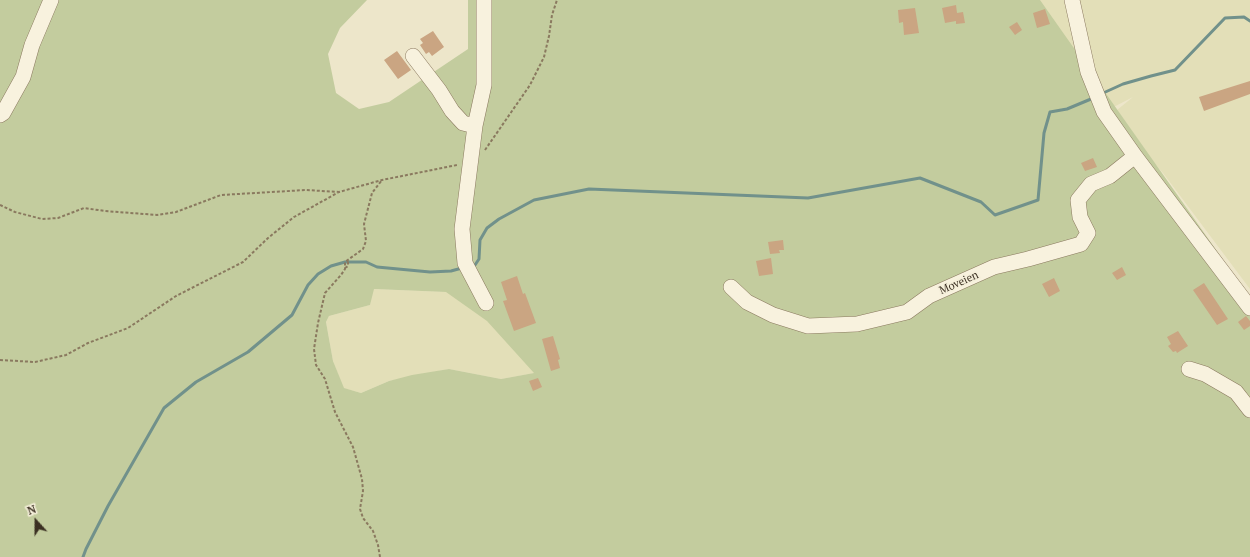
<!DOCTYPE html>
<html>
<head>
<meta charset="utf-8">
<style>
	body { margin:0 }
	#map { position:relative; width:1250px; height:557px; overflow:hidden; background:#ede6ca; font-family:"PT Serif",serif }
	canvas { display:block }
	.north { position:absolute; left:16px; top:501px; width:40px; height:40px; -webkit-text-stroke:3px #f5efda; paint-order:stroke; rotate:339deg; font-size:11px; font-weight:700; line-height:16px; text-align:center; color:#3b3022 }
	.north::after { content:''; display:block; margin:auto; width:14px; height:18px; background:#3b3022; clip-path:polygon(50% 0,100% 100%,50% 72%,0 100%) }
</style>
</head>
<body>
<div id="map">
<canvas width="1250" height="557"></canvas>
<div class="north">N</div>
</div>
<script>
const c = document.querySelector('canvas').getContext('2d');
c.lineJoin = 'round';
function paint(path, color) { c.fillStyle = color; c.fill(path, 'evenodd'); }
const toPath = rows => new Path2D(rows.map(r => 'M' + r).join(''));
function stroke(path, color, width, dash) { c.strokeStyle = color; c.lineWidth = width; c.lineCap = dash ? 'butt' : 'round'; c.setLineDash(dash || []); c.stroke(path); }
function label(font, color, halo, rows, align = 'center') {
  c.font = font + ' "PT Serif",serif'; c.lineWidth = 3.5; c.setLineDash([]); c.textBaseline = 'middle'; c.strokeStyle = halo; c.fillStyle = color; for (const [text, x, y, turn = 0] of rows) {
    c.save(); c.translate(x, y); c.rotate((+turn || 0) * Math.PI / 180); c.textAlign = isNaN(turn) ? turn : align; if (halo) c.strokeText(text, 0, 0); c.fillText(text, 0, 0); c.restore();
  }
}
paint(toPath([
	[928,0,1250,0,1250,289,1163,173,1154,163,1117,110,1133,97,1104,112],
	[477,266,535,373,501,379,449,369,389,381,361,393,343,388,333,361,326,322,329,316,370,305,373,289,446,292]
]), '#e3dfb8');
paint(toPath([
	[0,0,367,0,340,28,328,54,336,93,359,109,389,102,468,49,468,0,1040,0,1250,298,1250,557,0,557],
	[374,289,446,292,487,321,534,373,501,379,449,369,412,375,389,381,361,393,344,388,333,361,326,322,329,316,370,305]
]), '#c3cc9e');
stroke(toPath([
	[1101,94,1123,84,1151,76,1175,70,1225,18,1244,17,1250,21],
	[472,266,475,265,479,259,480,240,487,228,499,219,534,200,589,189,808,198,920,178,981,202,995,215,1038,200,1044,133,1050,112,1067,109,1091,99],
	[83,557,86,549,108,506,164,408,196,382,248,352,292,315,308,285,318,274,331,266,345,262,366,262,377,267,430,272,451,271,462,268]
]), '#71918b', 3);
paint(toPath([
	[956,5,957,13,963,12,965,23,956,24,956,21,945,23,942,8],
	[915,8,919,33,904,35,903,22,899,23,898,10],
	[1045,9,1050,24,1037,28,1033,13],
	[1017,22,1022,30,1015,35,1009,27],
	[433,31,444,47,432,56,429,52,426,54,420,45,423,43,420,39],
	[397,51,411,70,398,79,384,60],
	[1250,81,1250,94,1204,111,1199,97],
	[1093,158,1097,167,1085,171,1081,163],
	[783,240,784,250,779,250,780,253,770,254,768,242],
	[771,258,773,274,759,276,756,261],
	[1122,267,1126,275,1117,280,1112,273],
	[517,276,523,294,525,293,536,323,514,331,503,301,507,300,501,282],
	[1054,278,1060,291,1049,297,1042,284],
	[1204,283,1228,319,1217,325,1193,290],
	[1246,316,1250,321,1250,326,1244,330,1238,322],
	[1178,331,1188,346,1177,353,1176,351,1173,352,1168,346,1171,344,1167,337],
	[553,336,560,359,558,360,560,368,551,371,542,339],
	[538,378,542,387,533,391,529,381]
]), '#caa582');
const minor = toPath([
	[484,0,484,85,475,126,462,229,465,263,486,303],
	[1072,0,1088,72,1104,112,1135,156,1250,308],
	[413,56,439,90,452,111,463,123,475,126],
	[0,115,3,113,23,77,32,45,51,0],
	[731,287,747,302,773,315,808,326,857,324,907,312,929,296,994,267,1028,259,1081,244,1088,233,1080,217,1078,200,1091,184,1110,176,1135,156],
	[1189,369,1205,374,1236,392,1250,410]
]);
stroke(minor, '#8a795f', 16);
stroke(toPath([
	[485,150,530,85,544,57,549,36,552,15,557,0],
	[0,205,15,212,42,219,58,218,84,208,105,211,157,215,176,212,221,195,306,190,339,192],
	[345,268,348,266,348,260],
	[0,360,35,362,66,355,88,343,128,328,176,296,243,262,268,238,294,217,339,192,382,180,457,165],
	[380,557,378,545,373,531,363,518,360,509,363,491,362,479,353,447,335,412,325,379,316,365,314,349,318,323,325,293,341,275,345,269,345,262,363,249,366,241,364,224,372,193,382,180]
]), '#8a795f', 2, [3, 2]);
stroke(minor, '#f8f2de', 15);
label('11px', '#3b3022', '#f5efda', [
	["Moveien",959,283,-24]
]);
</script>
</body>
</html>
